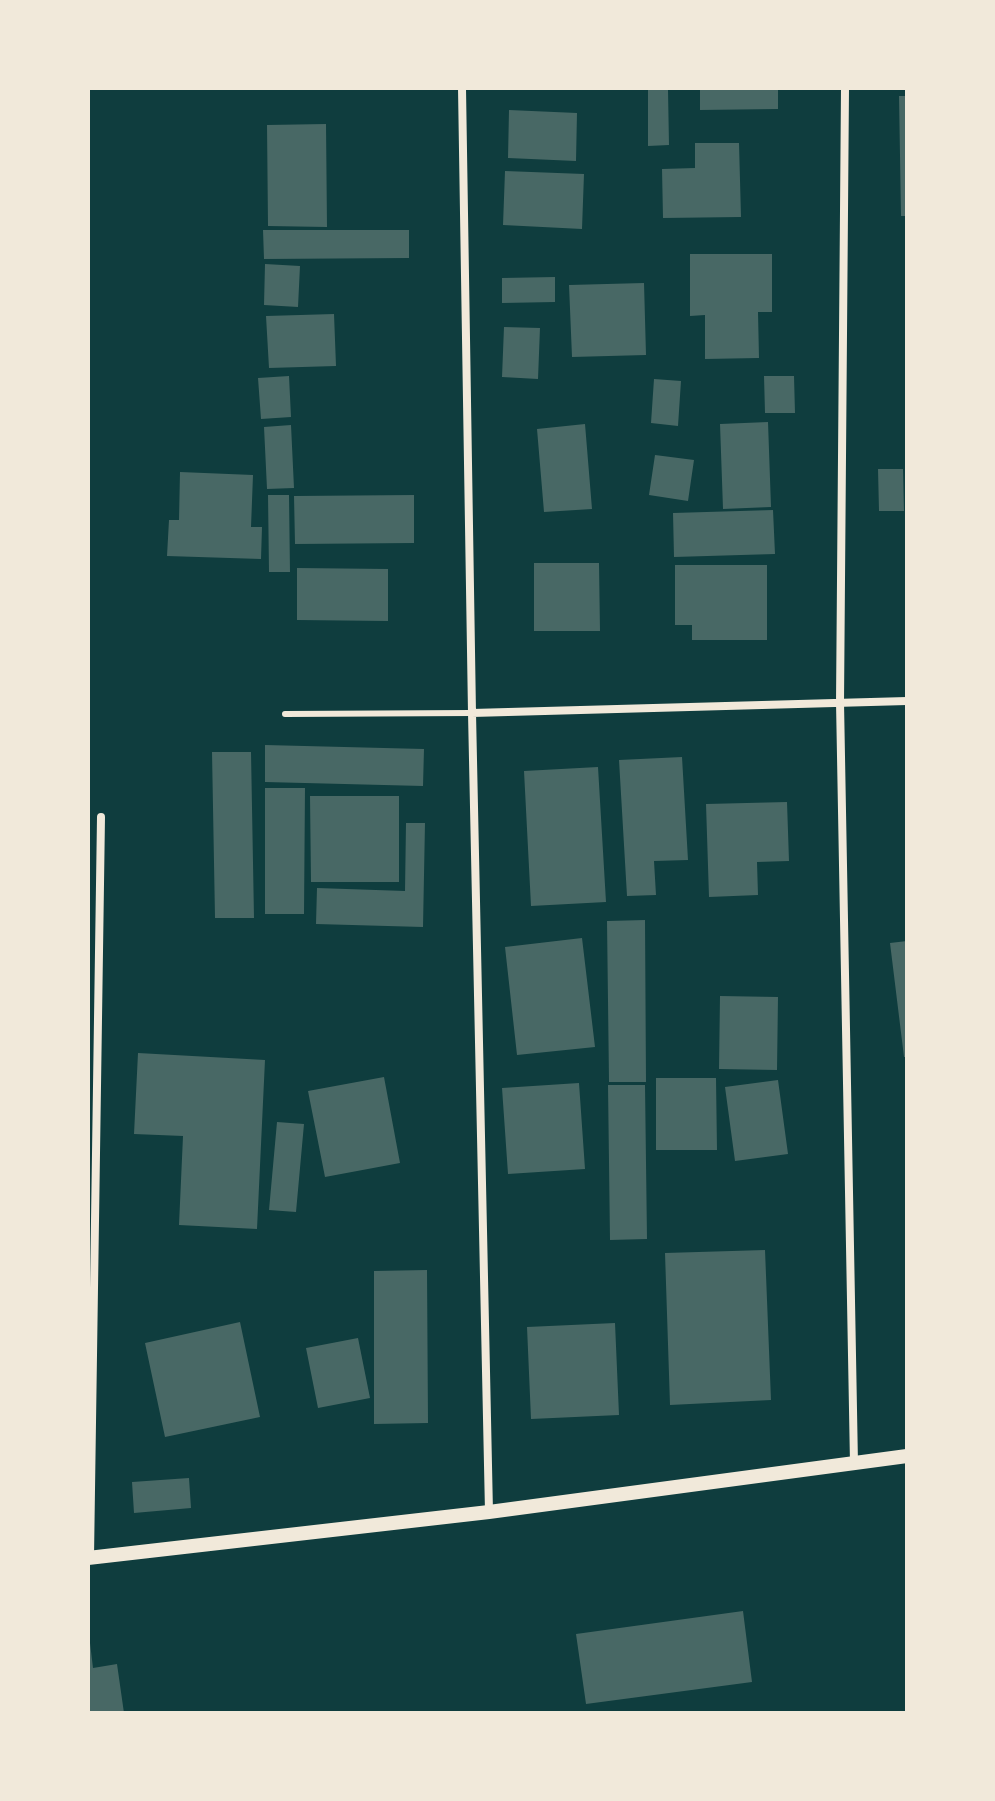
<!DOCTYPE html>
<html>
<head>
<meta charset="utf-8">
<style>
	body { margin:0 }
	#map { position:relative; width:995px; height:1801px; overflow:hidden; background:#0f3d3e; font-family:Ubuntu,sans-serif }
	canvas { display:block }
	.frame { position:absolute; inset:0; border:90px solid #f1e9da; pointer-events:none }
</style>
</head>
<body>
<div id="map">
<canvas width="995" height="1801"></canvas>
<div class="frame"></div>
</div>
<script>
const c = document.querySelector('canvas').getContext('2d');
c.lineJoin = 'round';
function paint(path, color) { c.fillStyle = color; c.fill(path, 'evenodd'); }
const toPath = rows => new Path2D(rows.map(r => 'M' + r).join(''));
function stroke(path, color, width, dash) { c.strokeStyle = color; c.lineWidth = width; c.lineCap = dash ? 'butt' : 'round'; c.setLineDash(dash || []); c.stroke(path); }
paint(toPath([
	[700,88,778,88,778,109,700,110],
	[648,90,668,90,669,145,648,146],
	[899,96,907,96,907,216,901,216],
	[509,110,577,113,576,161,508,158],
	[326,124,327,227,268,226,267,125],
	[695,143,739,143,741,217,663,218,662,169,695,168],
	[505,171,584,174,582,229,503,225],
	[263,230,409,230,409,258,264,259],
	[690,254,772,254,772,312,758,312,759,358,705,359,705,315,690,316],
	[265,264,300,266,298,307,264,305],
	[555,277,555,302,502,303,502,278],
	[644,283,646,355,572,357,569,285],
	[334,314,336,366,269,368,266,316],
	[504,327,540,328,538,379,502,377],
	[289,376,291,417,261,419,258,378],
	[764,376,794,376,795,413,765,413],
	[654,379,681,381,678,426,651,423],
	[768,422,771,507,723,509,720,424],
	[585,424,592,509,544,512,537,429],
	[291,425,294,488,267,489,264,427],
	[655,455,694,460,688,501,649,495],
	[878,469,903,469,904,511,879,511],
	[180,472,253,475,251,527,262,527,261,559,167,556,169,520,179,520],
	[268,495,289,495,290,572,269,572],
	[414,495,414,543,295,544,294,496],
	[773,510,775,554,674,557,673,513],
	[534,563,599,563,600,631,534,631],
	[675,565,767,565,767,640,692,640,692,625,675,625],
	[297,568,388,569,388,621,297,620],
	[265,745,424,749,423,786,265,782],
	[212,752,251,752,254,918,215,918],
	[682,757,688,860,654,861,656,895,627,896,619,760],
	[598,767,606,902,531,906,524,771],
	[265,788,305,788,304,914,265,914],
	[310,796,399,796,399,882,311,882],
	[787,802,789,861,757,862,758,895,709,897,706,804],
	[406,823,425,823,423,927,316,924,317,888,405,891],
	[645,920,646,1082,609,1082,607,921],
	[582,938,595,1047,517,1055,505,947],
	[907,941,907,1057,904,1057,890,943],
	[720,996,778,997,777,1070,719,1069],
	[138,1053,265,1060,257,1229,179,1225,183,1136,134,1134],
	[384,1077,400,1163,325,1177,308,1091],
	[656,1078,716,1078,717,1150,656,1150],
	[778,1080,788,1154,735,1161,725,1087],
	[579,1083,585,1169,508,1174,502,1088],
	[608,1085,645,1085,647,1239,610,1240],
	[277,1122,304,1124,296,1212,269,1210],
	[765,1250,771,1400,670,1405,665,1253],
	[427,1270,428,1423,374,1424,374,1271],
	[240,1322,260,1417,165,1437,145,1343],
	[615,1323,619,1415,531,1419,527,1327],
	[358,1338,370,1398,318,1408,306,1348],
	[189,1478,191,1508,134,1513,132,1482],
	[743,1611,752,1682,586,1704,576,1634],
	[88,1643,90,1643,93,1668,117,1664,124,1713,88,1713]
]), '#486865');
stroke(toPath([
	[285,714,472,713]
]), '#f1e9da', 6);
stroke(toPath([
	[462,88,472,713,489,1512],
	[845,88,840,702,854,1464],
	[472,713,907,701],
	[90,1557,101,817]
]), '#f1e9da', 8);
stroke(toPath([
	[88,1558,489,1512,907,1456]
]), '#f1e9da', 14);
</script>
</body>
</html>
